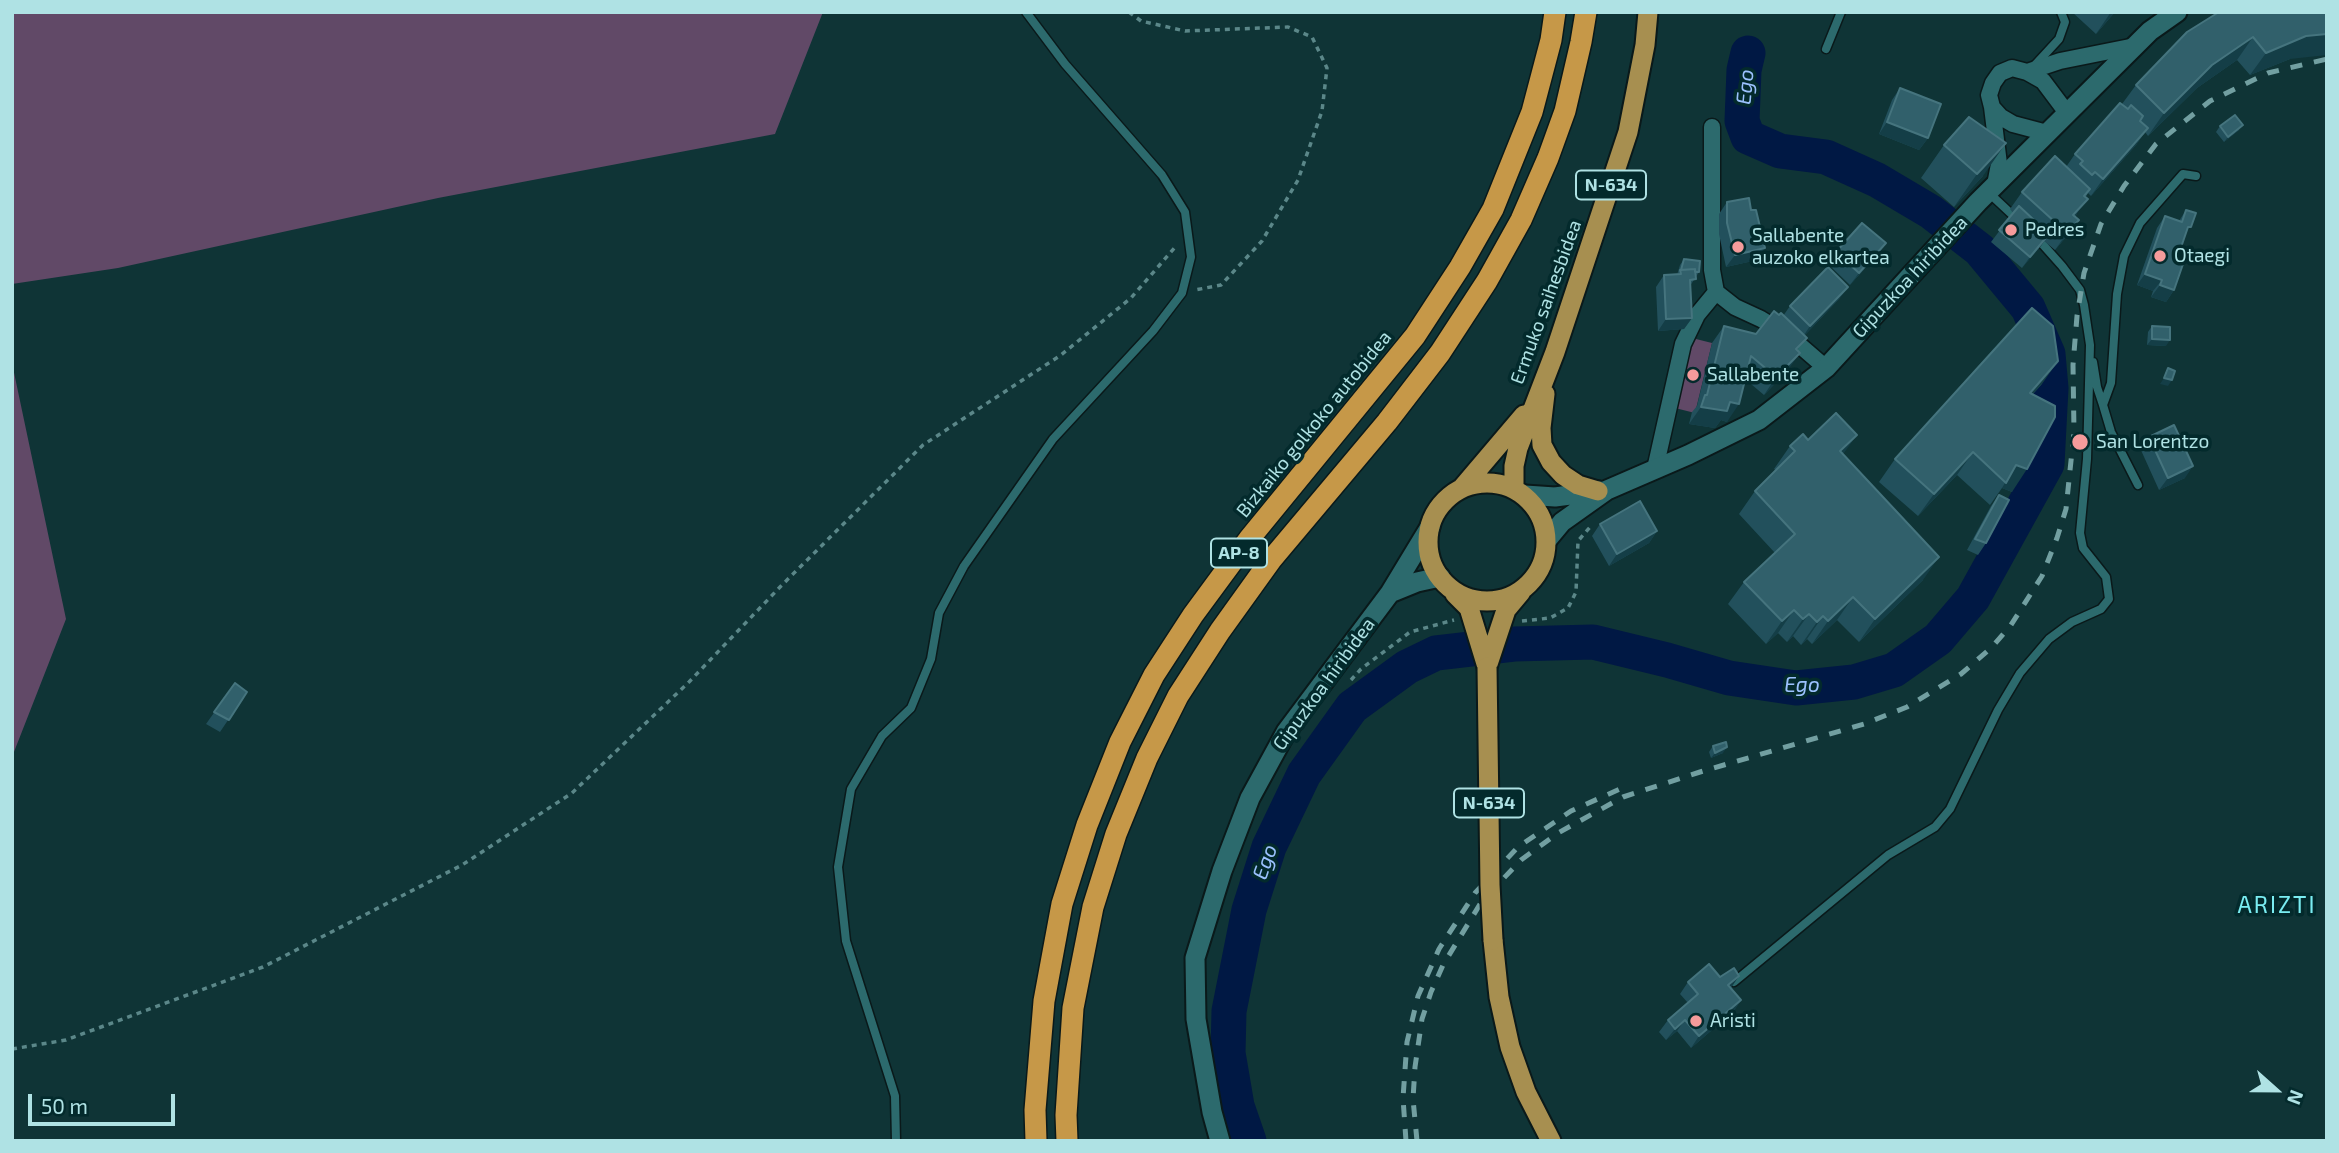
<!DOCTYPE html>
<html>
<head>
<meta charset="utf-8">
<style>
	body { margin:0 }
	#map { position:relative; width:2339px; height:1153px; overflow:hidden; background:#0f3436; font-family:"Exo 2",sans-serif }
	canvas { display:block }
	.frame { position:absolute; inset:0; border:14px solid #afe2e4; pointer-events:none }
	.north { position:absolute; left:2241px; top:1055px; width:70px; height:70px; -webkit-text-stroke:5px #032a2c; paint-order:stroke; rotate:111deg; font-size:19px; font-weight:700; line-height:28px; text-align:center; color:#afe2e4 }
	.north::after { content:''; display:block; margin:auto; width:24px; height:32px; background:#afe2e4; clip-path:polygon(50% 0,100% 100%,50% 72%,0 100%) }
	.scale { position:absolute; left:28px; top:1094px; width:147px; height:32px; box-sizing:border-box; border:4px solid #afe2e4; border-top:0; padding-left:9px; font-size:21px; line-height:24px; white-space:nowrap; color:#afe2e4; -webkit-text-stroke:5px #032a2c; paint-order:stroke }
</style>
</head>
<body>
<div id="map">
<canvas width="2339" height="1153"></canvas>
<div class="frame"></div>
<div class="north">N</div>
<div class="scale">50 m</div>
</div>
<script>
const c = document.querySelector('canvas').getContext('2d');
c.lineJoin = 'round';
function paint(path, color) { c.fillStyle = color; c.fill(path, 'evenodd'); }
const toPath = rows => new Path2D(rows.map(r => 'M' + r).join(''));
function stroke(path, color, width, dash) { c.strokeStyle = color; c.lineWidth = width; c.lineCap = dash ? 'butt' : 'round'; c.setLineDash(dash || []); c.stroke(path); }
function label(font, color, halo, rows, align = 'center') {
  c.font = font + ' "Exo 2",sans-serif'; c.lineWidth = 7; c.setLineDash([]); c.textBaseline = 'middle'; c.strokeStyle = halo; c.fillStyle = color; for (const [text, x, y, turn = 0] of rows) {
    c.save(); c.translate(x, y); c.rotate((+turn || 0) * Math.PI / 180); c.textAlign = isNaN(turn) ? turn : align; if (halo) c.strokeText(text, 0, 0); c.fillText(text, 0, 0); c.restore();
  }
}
paint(toPath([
	[12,12,823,12,775,134,438,198,118,268,12,284],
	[1692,338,1712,343,1695,413,1675,408],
	[12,363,66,619,12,757]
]), '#614967');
stroke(toPath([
	[1249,1141,1237,1106,1228,1053,1229,1011,1249,910,1269,847,1304,774,1352,707,1407,667,1436,653,1514,644,1593,642,1667,660,1729,678,1796,688,1854,682,1894,670,1938,639,1973,598,2047,464,2051,388,2048,354,2028,308,1980,250,1931,212,1877,180,1826,157,1780,151,1748,137,1742,121,1744,70,1748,53]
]), '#001844', 35);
const service = toPath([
	[1826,49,1841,12],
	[2035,65,2059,39,2065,22,2061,12],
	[1989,193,2020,222],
	[2093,362,2097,387,2103,405,2111,383,2117,294,2124,256,2140,223,2183,174,2196,176],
	[2103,405,2111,432,2138,485],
	[1734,982,1888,855,1935,827,1950,809,1998,710,2020,673,2049,639,2072,622,2101,609,2109,599,2106,577,2083,548,2080,533,2087,459,2090,345,2084,305,2080,290,2062,266,2037,238],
	[896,1141,895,1096,846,941,838,867,851,789,882,736,911,708,931,659,939,613,964,566,1053,439,1153,331,1182,293,1191,257,1185,212,1162,175,1065,64,1026,12]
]);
const minor = toPath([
	[2027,72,2060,61,2135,46],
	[1992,107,1999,164,1995,185],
	[2047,133,2013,124,2001,117,1992,107,1989,95,1993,83,2000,73,2012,68,2027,72,2043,81,2067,113],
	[1716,292,1735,307,1761,319,1789,336,1826,368],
	[1655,469,1683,344,1697,315,1716,292,1712,270,1712,127]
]);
const tertiary = toPath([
	[1525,495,1555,497,1600,491],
	[1547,540,1562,522,1607,490,1688,455,1759,420,1826,368,1978,202,2150,31,2177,12],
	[1390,593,1417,582,1440,577],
	[1220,1141,1212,1112,1196,1019,1195,958,1222,871,1250,798,1286,732,1390,593,1430,527]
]);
const trunk = toPath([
	[1545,394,1541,428,1542,445,1551,462,1563,475,1578,485,1598,491],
	'1428 542a59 59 0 1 1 118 0a59 59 0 1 1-118 0Z',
	[1514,487,1514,466,1518,448,1555,352,1628,132,1645,45,1648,12],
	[1462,488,1524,415],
	[1455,594,1469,608,1487,667],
	[1487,667,1506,610,1521,592],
	[1493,940,1499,997,1510,1047,1526,1092,1551,1141]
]);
const motorway = toPath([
	[1036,1141,1035,1110,1044,1001,1062,904,1087,825,1120,742,1154,675,1193,615,1249,539,1415,336,1460,267,1493,209,1532,112,1551,40,1555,12],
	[1067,1141,1066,1115,1073,1008,1093,907,1116,834,1147,758,1178,696,1220,631,1271,560,1387,422,1440,353,1487,281,1521,220,1548,158,1565,111,1581,42,1586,12]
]);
stroke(service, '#0a191a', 11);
stroke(minor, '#0a191a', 19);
stroke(tertiary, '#0a191a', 23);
stroke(trunk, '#0a191a', 23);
stroke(motorway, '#0a191a', 24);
stroke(toPath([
	[1129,12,1141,21,1185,31,1288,27,1312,37,1327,68,1322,111,1298,180,1262,241,1221,285,1195,290],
	[1522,621,1550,618,1568,608,1576,592,1578,541,1591,526],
	[1351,680,1361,669,1410,632,1454,620],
	[12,1049,66,1040,263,967,462,865,572,793,689,682,781,586,923,445,1061,355,1131,298,1177,245]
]), '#5b8789', 3.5, [5, 5]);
stroke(service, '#2c6a6d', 8);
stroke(minor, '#2c6a6d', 16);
stroke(tertiary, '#2c6a6d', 19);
stroke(trunk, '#a78f50', 19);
stroke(motorway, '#c69848', 21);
stroke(toPath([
	[1406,1141,1403,1098,1407,1042,1418,996,1439,949,1475,893,1518,847,1571,811,1620,789],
	[1417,1141,1413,1099,1415,1067,1422,1019,1431,992,1443,965,1482,901,1521,860,1558,833,1623,797,1700,772,1864,724,1907,707,1961,674,1992,647,2011,625,2042,576,2057,538,2066,509,2074,432,2073,365,2077,316,2084,273,2101,224,2124,186,2156,144,2210,101,2268,73,2327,59]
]), '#729fa1', 5, [12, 12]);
const trunkBridge = toPath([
	[1487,667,1490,885,1493,940]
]);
stroke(trunkBridge, '#0a191a', 23, []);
stroke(trunkBridge, '#a78f50', 19);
paint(toPath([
	[2072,12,2115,12,2096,34],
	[2219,12,2290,59,2250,75,2237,60,2197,88,2148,136,2145,132,2136,145,2091,196,2088,193,2075,217,2079,220,2066,237,2055,250,2044,241,2022,268,1991,242,2013,213,2010,209,2022,192,2066,167,2075,154,2122,104,2136,85],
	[1900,88,1928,138,1919,150,1879,134,1892,100],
	[2220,126,2239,130,2224,142,2216,132],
	[1944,145,1983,176,1954,207,1921,178],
	[1727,202,1757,260,1726,267,1719,234,1719,214],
	[2186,210,2185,237,2176,262,2174,290,2166,302,2151,297,2153,291,2137,285,2157,228,2165,216,2179,221],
	[1886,243,1877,255,1850,285,1828,264,1836,252],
	[1684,259,1699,272,1690,286,1692,318,1684,329,1658,331,1656,287,1664,275,1677,275,1680,265],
	[1840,298,1804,336,1788,370,1764,395,1745,379,1727,422,1721,420,1715,428,1689,424,1692,412,1697,406,1712,343,1724,326,1756,334,1779,315,1783,316,1790,306],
	[2152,326,2166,346,2147,345,2148,332],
	[2042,384,2033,394,2012,492,2002,488,1990,505,1957,475,1918,516,1879,482,1895,459],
	[2149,437,2185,478,2159,490,2140,448],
	[1808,440,1843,454,1923,580,1859,642,1837,620,1812,644,1807,639,1801,645,1793,636,1787,642,1778,633,1766,644,1728,604,1744,582,1775,553,1739,514,1755,491,1776,470,1774,469,1790,446],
	[1999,495,1986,543,1978,555,1967,550,1991,506],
	[1600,524,1657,531,1649,543,1609,566,1592,536],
	[235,683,247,692,220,732,206,724],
	[1713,746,1723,753,1711,758,1709,752],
	[1688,982,1731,988,1741,1000,1733,1012,1691,1048,1677,1031,1666,1040,1659,1032,1668,1020,1688,1003,1680,994]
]), '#22505c');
paint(toPath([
	[2111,12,2115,12,2096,34],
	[2327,34,2327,55,2290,59,2250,75,2266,53,2306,36],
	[2253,37,2237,60,2197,88,2148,136,2164,113,2212,65],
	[1887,122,1928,138,1919,150,1879,134],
	[2243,125,2239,130,2224,142,2228,137],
	[2148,128,2136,145,2091,196,2103,179],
	[2006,143,1983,176,1954,207,1977,174],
	[2088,199,2075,216,2061,232,2073,215],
	[2079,220,2066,237,2055,250,2067,233],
	[2049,234,2041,246,2022,268,2030,257],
	[1886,243,1877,255,1850,285,1859,273],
	[1765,248,1757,260,1726,267,1735,255],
	[2145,274,2162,280,2153,291,2137,285],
	[2160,285,2174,290,2166,302,2151,297],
	[1848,287,1840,298,1802,338,1810,326],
	[1692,318,1684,329,1658,331,1666,319],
	[2152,339,2170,340,2166,346,2147,345],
	[1800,353,1788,370,1764,395,1776,377],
	[2058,361,2042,384,2014,415,2030,393],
	[2164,378,2172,380,2168,386,2160,384],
	[1730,402,1739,404,1727,422,1721,420,1715,428,1689,424,1701,407],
	[1857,435,1841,457,1840,451],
	[1973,452,1957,475,1918,516,1934,494],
	[2016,465,2027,469,2012,492,2002,488],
	[2193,466,2185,478,2159,490,2168,478],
	[1657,531,1649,543,1609,566,1617,554],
	[1939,557,1923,580,1859,642,1875,619],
	[1853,597,1837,620,1812,644,1828,621],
	[1794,610,1778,633,1766,644,1782,621],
	[1809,614,1793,636,1787,642,1803,619],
	[1823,616,1807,639,1801,645,1817,622],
	[1727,747,1723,753,1711,758,1715,753],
	[1739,976,1731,988,1720,997,1728,985],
	[1741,1000,1733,1012,1691,1048,1699,1036],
	[1685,1020,1677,1031,1666,1040,1675,1029]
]), '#143e47');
const building = toPath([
	[2219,12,2327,12,2327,34,2306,36,2266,53,2253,37,2212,65,2164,113,2136,85,2187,32,2219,12],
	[1900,88,1941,104,1928,138,1887,122,1900,88],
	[2120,103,2128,109,2131,105,2143,116,2140,121,2148,128,2103,179,2095,172,2092,175,2080,164,2083,161,2075,154,2120,103],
	[2235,115,2243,125,2228,137,2220,126,2235,115],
	[1969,117,2006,143,1977,174,1944,145,1969,117],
	[2055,156,2090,189,2084,196,2088,199,2073,215,2079,220,2067,233,2022,192,2055,156],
	[1749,198,1751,210,1756,210,1765,248,1735,255,1727,223,1727,202,1749,198],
	[2019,206,2049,234,2030,257,1999,230,2019,206],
	[2186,210,2196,213,2191,227,2188,227,2176,262,2183,264,2174,290,2160,285,2162,280,2145,274,2165,216,2182,222,2186,210],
	[1862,223,1886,243,1859,273,1836,252,1862,223],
	[1684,259,1700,261,1699,272,1695,272,1695,269,1681,270,1684,259],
	[1828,267,1848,287,1810,326,1790,306,1828,267],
	[1695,269,1696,279,1690,280,1692,318,1666,319,1664,275,1681,274,1680,270,1695,269],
	[2032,308,2053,326,2058,361,2030,393,2055,406,2055,417,2027,469,2016,465,2006,483,1973,452,1934,494,1895,459,2032,308],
	[1774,311,1779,315,1781,313,1807,338,1796,349,1800,353,1776,377,1751,356,1739,404,1730,402,1727,411,1701,407,1705,395,1707,395,1724,326,1756,334,1774,311],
	[2152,326,2170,327,2170,340,2152,339,2152,326],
	[2168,368,2175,371,2172,380,2164,378,2168,368],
	[1836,413,1857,435,1840,451,1939,557,1875,619,1853,597,1828,621,1823,616,1817,622,1809,614,1803,619,1794,610,1782,621,1744,582,1795,534,1755,491,1795,451,1790,446,1803,434,1808,440,1836,413],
	[2174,425,2193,466,2168,478,2149,437,2174,425],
	[1999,495,2009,500,1986,543,1975,539,1999,495],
	[1640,501,1657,531,1617,554,1600,524,1640,501],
	[235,683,247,692,229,720,214,712,235,683],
	[1726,742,1727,747,1715,753,1713,746,1726,742],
	[1709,964,1720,977,1734,968,1739,976,1728,985,1741,1000,1699,1036,1685,1020,1675,1029,1668,1020,1698,994,1688,982,1709,964]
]);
paint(building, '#31606b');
stroke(building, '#45747e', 2);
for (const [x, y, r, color] of [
	[2011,230,7,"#f59b9b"],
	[1738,247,7,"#f59b9b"],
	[2160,256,7,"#f59b9b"],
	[1693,375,7,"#f59b9b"],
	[2080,442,9,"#f59b9b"],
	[1696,1021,7,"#f59b9b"]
]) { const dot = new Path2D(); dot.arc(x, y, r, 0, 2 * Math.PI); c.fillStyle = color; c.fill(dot); stroke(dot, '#032a2c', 2.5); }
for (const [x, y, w] of [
	[1611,185,70],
	[1239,553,56],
	[1489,803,70]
]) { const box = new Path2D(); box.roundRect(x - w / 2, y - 14.5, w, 29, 5); c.fillStyle = '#032a2c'; c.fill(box); stroke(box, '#afe2e4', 2); }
label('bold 18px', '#afe2e4', null, [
	["N-634",1611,185],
	["AP-8",1239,553],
	["N-634",1489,803]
]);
label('19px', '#afe2e4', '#032a2c', [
	["Pedres",2025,230],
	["Sallabente",1752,236],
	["auzoko elkartea",1752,258],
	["Otaegi",2174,256],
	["Sallabente",1707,375],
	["San Lorentzo",2096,442],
	["Aristi",1710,1021]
], 'left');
label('19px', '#afe2e4', '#032a2c', [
	["Gipuzkoa hiribidea",1910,277,-47],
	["Ermuko saihesbidea",1546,302,-70],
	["Bizkaiko golkoko autobidea",1314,424,-51],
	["Gipuzkoa hiribidea",1324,684,-54]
]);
label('italic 21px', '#9bc1fd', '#032a2c', [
	["Ego",1745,87,-85],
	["Ego",1802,685],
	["Ego",1265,862,-71]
]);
c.letterSpacing = '2px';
label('23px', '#7aedf2', '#032a2c', [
	["ARIZTI",2277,905]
]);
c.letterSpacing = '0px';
</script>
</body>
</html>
